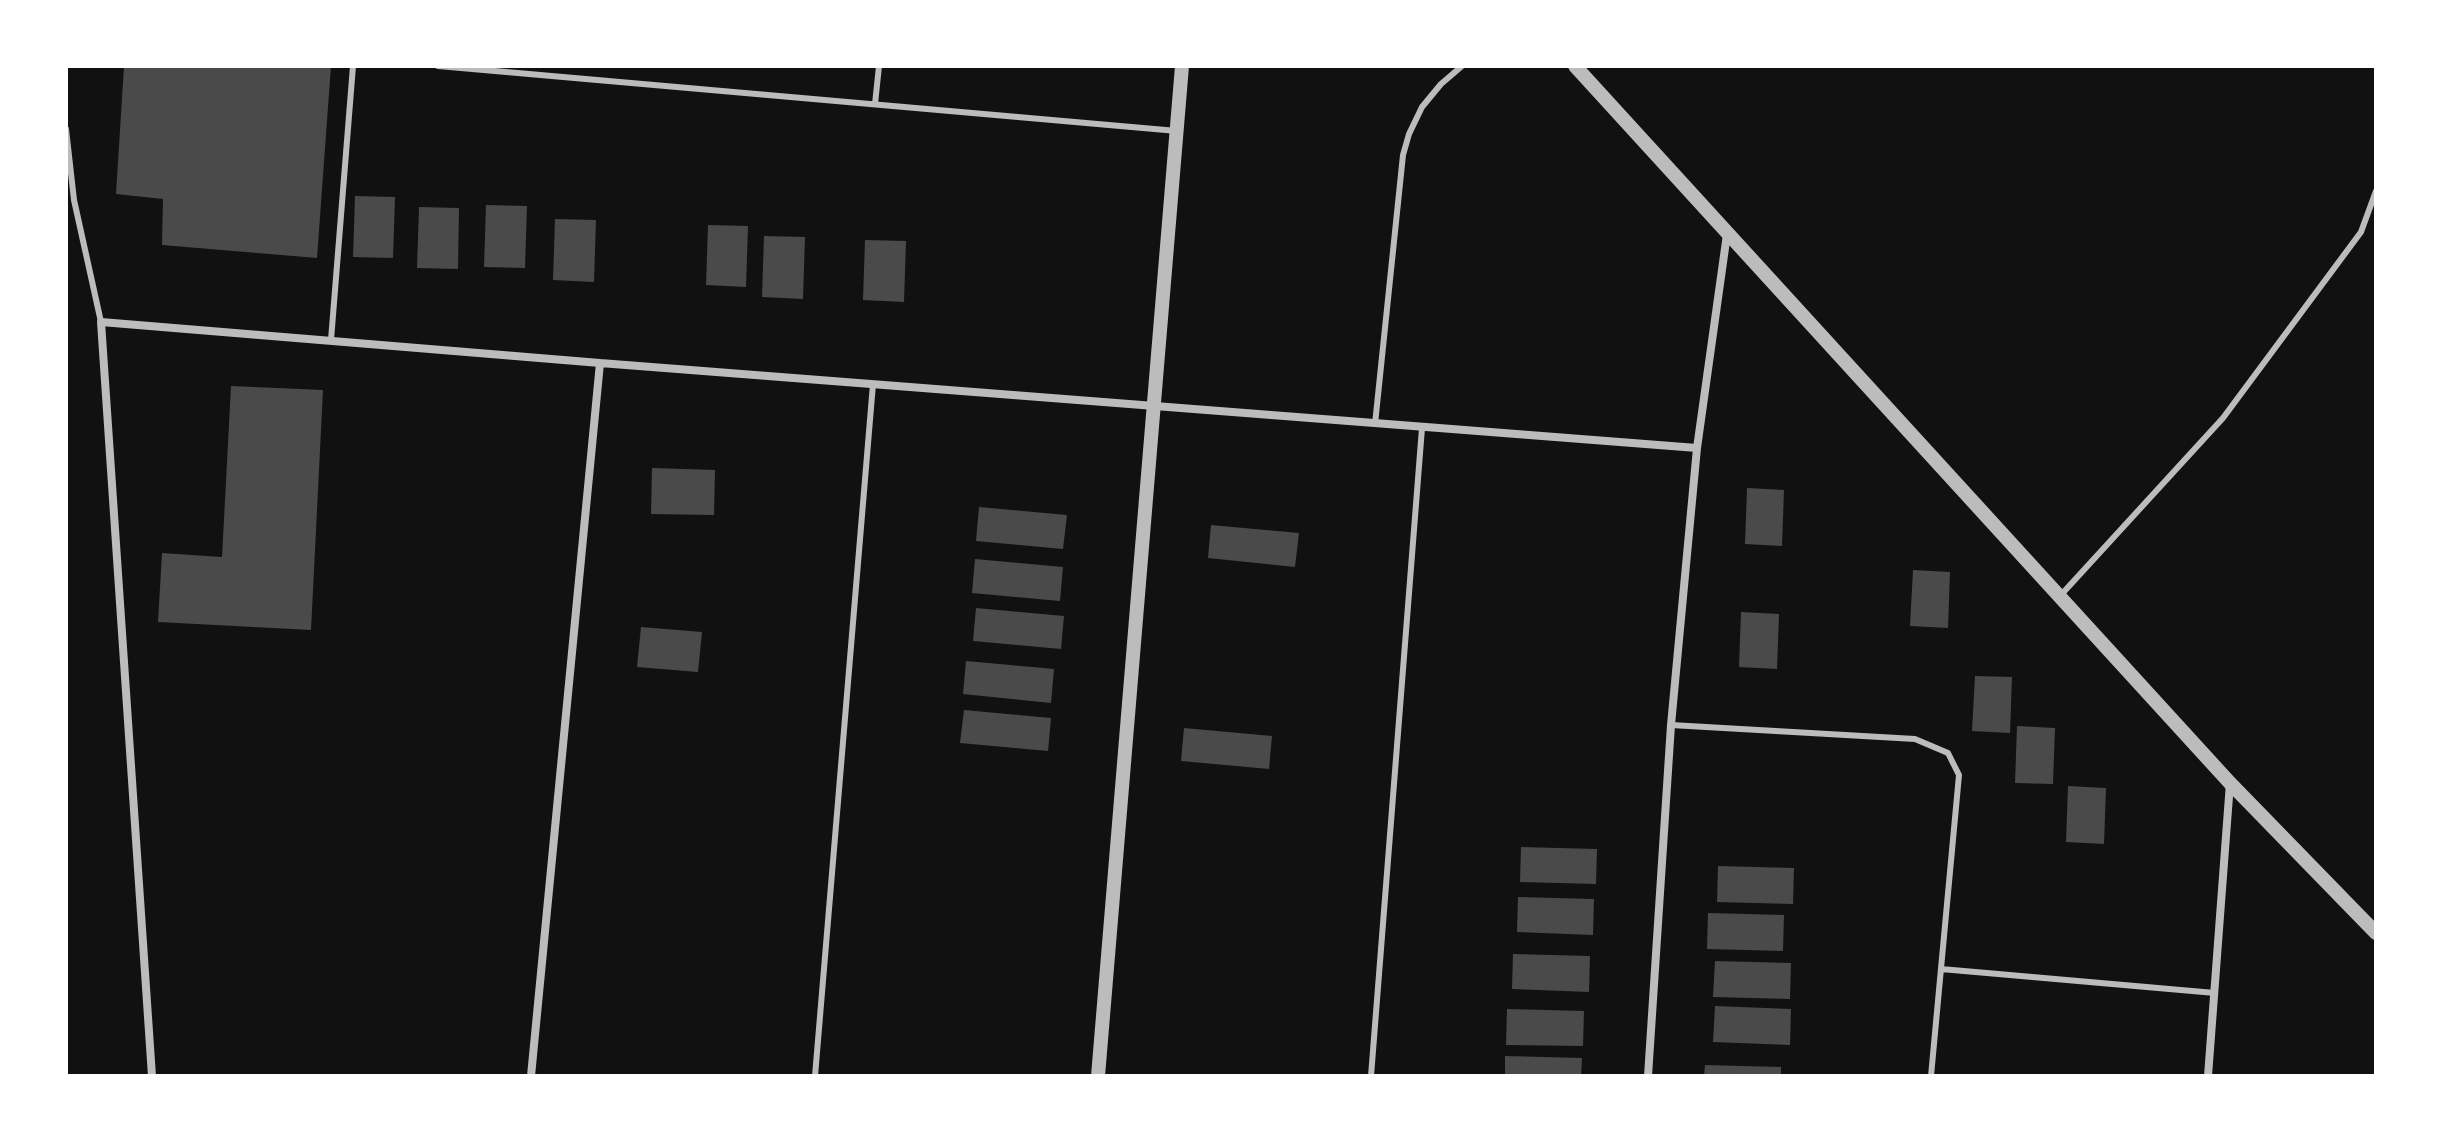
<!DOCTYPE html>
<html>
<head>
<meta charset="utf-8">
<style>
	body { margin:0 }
	#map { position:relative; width:2442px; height:1142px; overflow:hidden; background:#111; font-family:"Roboto Condensed",sans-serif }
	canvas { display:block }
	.frame { position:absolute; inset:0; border:68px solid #fff; pointer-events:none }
</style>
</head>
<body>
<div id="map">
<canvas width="2442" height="1142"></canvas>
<div class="frame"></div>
</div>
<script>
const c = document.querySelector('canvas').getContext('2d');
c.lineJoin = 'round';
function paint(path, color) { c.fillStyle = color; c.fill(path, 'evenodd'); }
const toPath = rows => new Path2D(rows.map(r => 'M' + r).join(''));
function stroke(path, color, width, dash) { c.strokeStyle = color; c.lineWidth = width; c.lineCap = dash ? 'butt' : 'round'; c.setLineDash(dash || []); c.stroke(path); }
paint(toPath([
	[124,66,331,66,317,258,162,245,163,199,116,194],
	[355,196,395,197,393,258,353,257],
	[486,205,527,206,525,268,484,267],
	[419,207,459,208,458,269,417,268],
	[555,219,596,220,594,282,553,280],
	[708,225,748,226,746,287,706,285],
	[764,236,805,237,803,299,762,297],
	[865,240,906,241,904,302,863,300],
	[231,386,323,390,311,630,158,622,162,553,222,557],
	[652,468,715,470,714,515,651,514],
	[1747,488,1784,490,1782,546,1745,544],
	[979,507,1067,515,1063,549,976,541],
	[1211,525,1299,533,1295,567,1208,558],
	[975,559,1063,567,1060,601,972,593],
	[1913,570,1950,572,1948,628,1910,626],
	[976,608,1064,616,1061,649,973,641],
	[1741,612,1779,614,1777,669,1739,667],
	[641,627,702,632,698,672,637,667],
	[966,661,1054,669,1051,703,963,694],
	[1975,676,2012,677,2010,733,1972,731],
	[964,710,1051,718,1048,751,960,743],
	[2017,726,2055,728,2053,784,2015,783],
	[1184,728,1272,736,1269,769,1181,761],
	[2068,786,2106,788,2104,844,2066,842],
	[1521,847,1597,849,1596,884,1520,882],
	[1718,866,1794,868,1793,904,1717,902],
	[1518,897,1594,899,1593,935,1517,932],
	[1708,913,1784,915,1783,951,1707,949],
	[1513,954,1590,956,1589,992,1512,989],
	[1715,961,1791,963,1790,999,1713,997],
	[1715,1006,1791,1009,1790,1045,1713,1042],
	[1507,1009,1584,1011,1583,1046,1506,1045],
	[1505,1056,1582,1058,1581,1076,1505,1076],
	[1705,1065,1781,1067,1781,1076,1704,1076]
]), '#4a4a4a');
stroke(toPath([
	[438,66,1177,131],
	[875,104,879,66],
	[66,129,74,200,101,322],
	[331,340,353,66],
	[1375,424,1403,155,1409,134,1422,107,1441,84,1462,66],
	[2060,596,2223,418,2361,232,2376,191],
	[1671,725,1915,739,1948,753,1959,775,1931,1076],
	[1941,969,2215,993],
	[815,1076,873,384],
	[1371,1076,1422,428]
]), '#bcbcbc', 6);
stroke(toPath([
	[152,1076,101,322,600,363,1697,448],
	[531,1076,600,363],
	[1648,1076,1671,725,1697,448,1727,234],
	[2208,1076,2230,783]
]), '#bcbcbc', 8);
stroke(toPath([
	[1575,66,2230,783,2376,933],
	[1098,1076,1182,66]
]), '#bcbcbc', 14);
</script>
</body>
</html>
